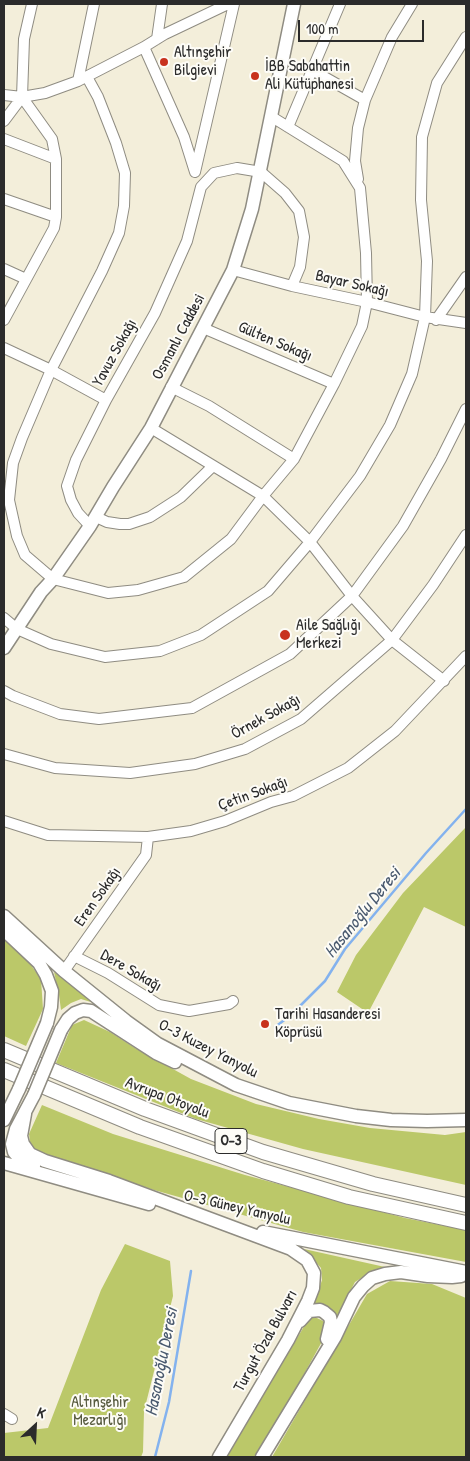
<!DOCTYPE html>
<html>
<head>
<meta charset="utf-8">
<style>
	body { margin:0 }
	#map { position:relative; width:470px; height:1461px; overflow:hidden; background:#f3eeda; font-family:"Patrick Hand",sans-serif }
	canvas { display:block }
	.frame { position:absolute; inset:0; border:5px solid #2b2b2b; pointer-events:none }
	.north { position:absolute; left:10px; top:1401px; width:50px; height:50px; -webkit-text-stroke:4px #fdfcf7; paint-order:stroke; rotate:25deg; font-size:14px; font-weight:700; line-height:20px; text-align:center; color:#2b2b2b }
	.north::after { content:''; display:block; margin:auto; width:18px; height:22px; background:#2b2b2b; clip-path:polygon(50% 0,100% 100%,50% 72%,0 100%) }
	.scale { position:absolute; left:298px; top:20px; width:126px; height:22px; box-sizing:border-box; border:2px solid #2b2b2b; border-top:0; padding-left:6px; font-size:15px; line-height:18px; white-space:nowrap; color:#2b2b2b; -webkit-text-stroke:4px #fdfcf7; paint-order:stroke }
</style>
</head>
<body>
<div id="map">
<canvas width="470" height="1461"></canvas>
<div class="frame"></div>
<div class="north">K</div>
<div class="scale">100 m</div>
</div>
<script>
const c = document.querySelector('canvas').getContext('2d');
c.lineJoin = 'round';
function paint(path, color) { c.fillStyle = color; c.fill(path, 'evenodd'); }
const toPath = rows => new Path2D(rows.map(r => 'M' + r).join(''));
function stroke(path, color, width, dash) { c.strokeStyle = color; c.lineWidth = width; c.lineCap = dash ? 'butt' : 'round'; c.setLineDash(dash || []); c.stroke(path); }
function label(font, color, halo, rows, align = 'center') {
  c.font = font + ' "Patrick Hand",sans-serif'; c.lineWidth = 4; c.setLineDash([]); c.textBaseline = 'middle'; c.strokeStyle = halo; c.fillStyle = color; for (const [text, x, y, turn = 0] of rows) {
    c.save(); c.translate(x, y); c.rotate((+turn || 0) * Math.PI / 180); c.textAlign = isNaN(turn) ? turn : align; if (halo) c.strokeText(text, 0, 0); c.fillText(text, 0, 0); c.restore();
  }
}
paint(toPath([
	[466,827,466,927,424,907,368,1013,337,992,356,955,403,893],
	[4,936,23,954,41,979,43,1009,26,1046,4,1036],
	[54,972,94,1003,81,999,71,1003,61,1010,59,995],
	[84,1020,110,1032,135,1048,191,1079,256,1104,319,1119,370,1128,445,1135,466,1132,466,1185,303,1149,196,1119,56,1063,72,1025],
	[42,1105,113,1134,245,1175,405,1218,466,1230,466,1262,303,1232,154,1190,31,1149,29,1134],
	[125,1244,170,1261,173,1296,144,1411,143,1452,141,1457,4,1457,4,1433,48,1428,101,1290],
	[304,1249,385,1267,371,1272,355,1282,337,1317,332,1311,310,1307,318,1292,322,1280,321,1268],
	[390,1281,432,1284,466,1298,466,1457,272,1457,367,1294],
	[309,1318,317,1318,325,1322,325,1336,297,1387,254,1457,227,1457]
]), '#bbc869');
stroke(toPath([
	[275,1027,291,1015,325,981,345,949,426,853,466,809],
	[155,1457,169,1402,191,1271]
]), '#83b2ee', 2.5);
const minor = toPath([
	[157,39,162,4],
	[144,47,184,137,195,172],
	[312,70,365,100],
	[87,77,98,97,116,143,125,173,124,206,119,233,102,271,51,370,22,438,13,463,9,500,17,536,25,555,53,579,108,593,138,590,184,577,231,539,263,496,294,459,334,384,362,326,367,302,366,253,360,188,343,161,272,117],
	[78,81,94,4],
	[4,95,22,97,45,93,78,81,144,47,165,34,228,4],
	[22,97,24,39,32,4],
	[4,121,22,97],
	[288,127,340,4],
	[4,139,56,159],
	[195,172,234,4],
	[358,179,355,161,358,128,365,100,392,37,412,4],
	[4,199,56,217],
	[4,269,26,279],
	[233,270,292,286,367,302,425,317,466,323],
	[4,320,54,228,56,217,56,159,52,139,22,97],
	[436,320,466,277],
	[203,328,334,384],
	[4,348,51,370,106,400],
	[171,387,209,406,294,459],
	[151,428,263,496,310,542,352,596,392,640,444,681],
	[96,517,107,522,120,524,129,524,150,517,181,497,213,466],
	[90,526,78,513,71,500,67,486,76,460,106,400,155,313,187,241,201,187,214,173,237,168,261,172,285,193,299,211,304,237,300,267,292,286],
	[4,618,17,629,51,644,105,657,160,651,201,635,268,591,310,542,360,476,390,425,412,374,425,317,427,261,421,200,422,137,437,83,466,37],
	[4,691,13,696,60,714,99,719,192,708,290,654,352,596,403,526,441,459,466,409],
	[4,754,55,768,130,773,195,764,245,749,301,719,392,640,433,585,466,535],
	[4,821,48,835,148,837,191,831,225,821,271,802,293,796,348,768,395,731,466,656],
	[74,956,108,973,159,1005,189,1011,229,1004,233,1001],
	[64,971,146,855,148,837],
	[4,1414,12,1419]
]);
const major = toPath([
	[4,648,41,592,53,579,90,526,113,487,151,428,233,270,252,209,294,4],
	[4,916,64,971,126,1021,158,1044,236,1085,289,1103,356,1116,391,1120,427,1121,466,1120],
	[4,930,39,963,46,975,52,991,51,1007,47,1023],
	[61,1030,68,1019,75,1013,83,1010,91,1011,156,1053,175,1062],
	[34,1095,16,1129,12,1144,14,1152,20,1159,34,1166],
	[25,1114,21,1136,23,1144,30,1154,45,1161,109,1181,291,1249,307,1260,314,1273,313,1288,308,1301,288,1340,219,1457],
	[4,1120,19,1089],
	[4,1163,149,1204],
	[263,1232,466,1272],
	[300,1321,309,1311,320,1310,324,1312,330,1317,331,1322,327,1339],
	[262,1457,335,1337,354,1297,363,1286,372,1278,385,1274,401,1272,428,1276,452,1277,461,1276]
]);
const highway = toPath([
	[4,1050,145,1109,263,1152,373,1184,466,1205],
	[4,1070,140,1127,263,1171,349,1197,466,1223]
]);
stroke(minor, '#8f8c82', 12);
stroke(major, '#8f8c82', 15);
stroke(highway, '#8f8c82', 16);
stroke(minor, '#fff', 10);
stroke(major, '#fff', 12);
stroke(highway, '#fff', 14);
const majorBridge = toPath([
	[19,1089,47,1023],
	[34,1095,61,1030]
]);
stroke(majorBridge, '#8f8c82', 15, []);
stroke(majorBridge, '#fff', 12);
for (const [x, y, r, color] of [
	[164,62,5,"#c8321e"],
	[255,76,5,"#c8321e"],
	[285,635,6,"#c8321e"],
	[265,1024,5,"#c8321e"]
]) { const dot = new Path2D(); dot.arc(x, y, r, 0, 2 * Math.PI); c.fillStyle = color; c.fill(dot); stroke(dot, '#fdfcf7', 2); }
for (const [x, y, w] of [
	[231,1141,32]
]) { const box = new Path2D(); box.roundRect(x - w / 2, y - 12.5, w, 25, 4); c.fillStyle = '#fdfcf7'; c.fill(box); stroke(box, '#2b2b2b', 1); }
label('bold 15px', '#2b2b2b', null, [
	["O-3",231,1141]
]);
label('16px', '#2b2b2b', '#fdfcf7', [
	["Altınşehir",174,53],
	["Bilgievi",174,71],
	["İBB Sabahattin",265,67],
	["Ali Kütüphanesi",265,85],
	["Aile Sağlığı",296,626],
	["Merkezi",296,644],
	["Tarihi Hasanderesi",275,1015],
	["Köprüsü",275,1033]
], 'left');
label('16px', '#2b2b2b', '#fdfcf7', [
	["Bayar Sokağı",352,284,13],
	["Osmanlı Caddesi",179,337,-62],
	["Gülten Sokağı",275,342,23],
	["Yavuz Sokağı",115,353,-61],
	["Örnek Sokağı",266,717,-29],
	["Çetin Sokağı",253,794,-20],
	["Eren Sokağı",98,897,-55],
	["Dere Sokağı",131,971,30],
	["O-3 Kuzey Yanyolu",208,1049,27],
	["Avrupa Otoyolu",167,1098,21],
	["O-3 Güney Yanyolu",237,1208,13],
	["Turgut Özal Bulvarı",266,1341,-61]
]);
label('16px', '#565a3e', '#fdfcf7', [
	["Altınşehir",100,1403],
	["Mezarlığı",100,1421]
]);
label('italic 18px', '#4a5a6f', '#fdfcf7', [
	["Hasanoğlu Deresi",363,913,-51],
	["Hasanoğlu Deresi",162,1362,-79]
]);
</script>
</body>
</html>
